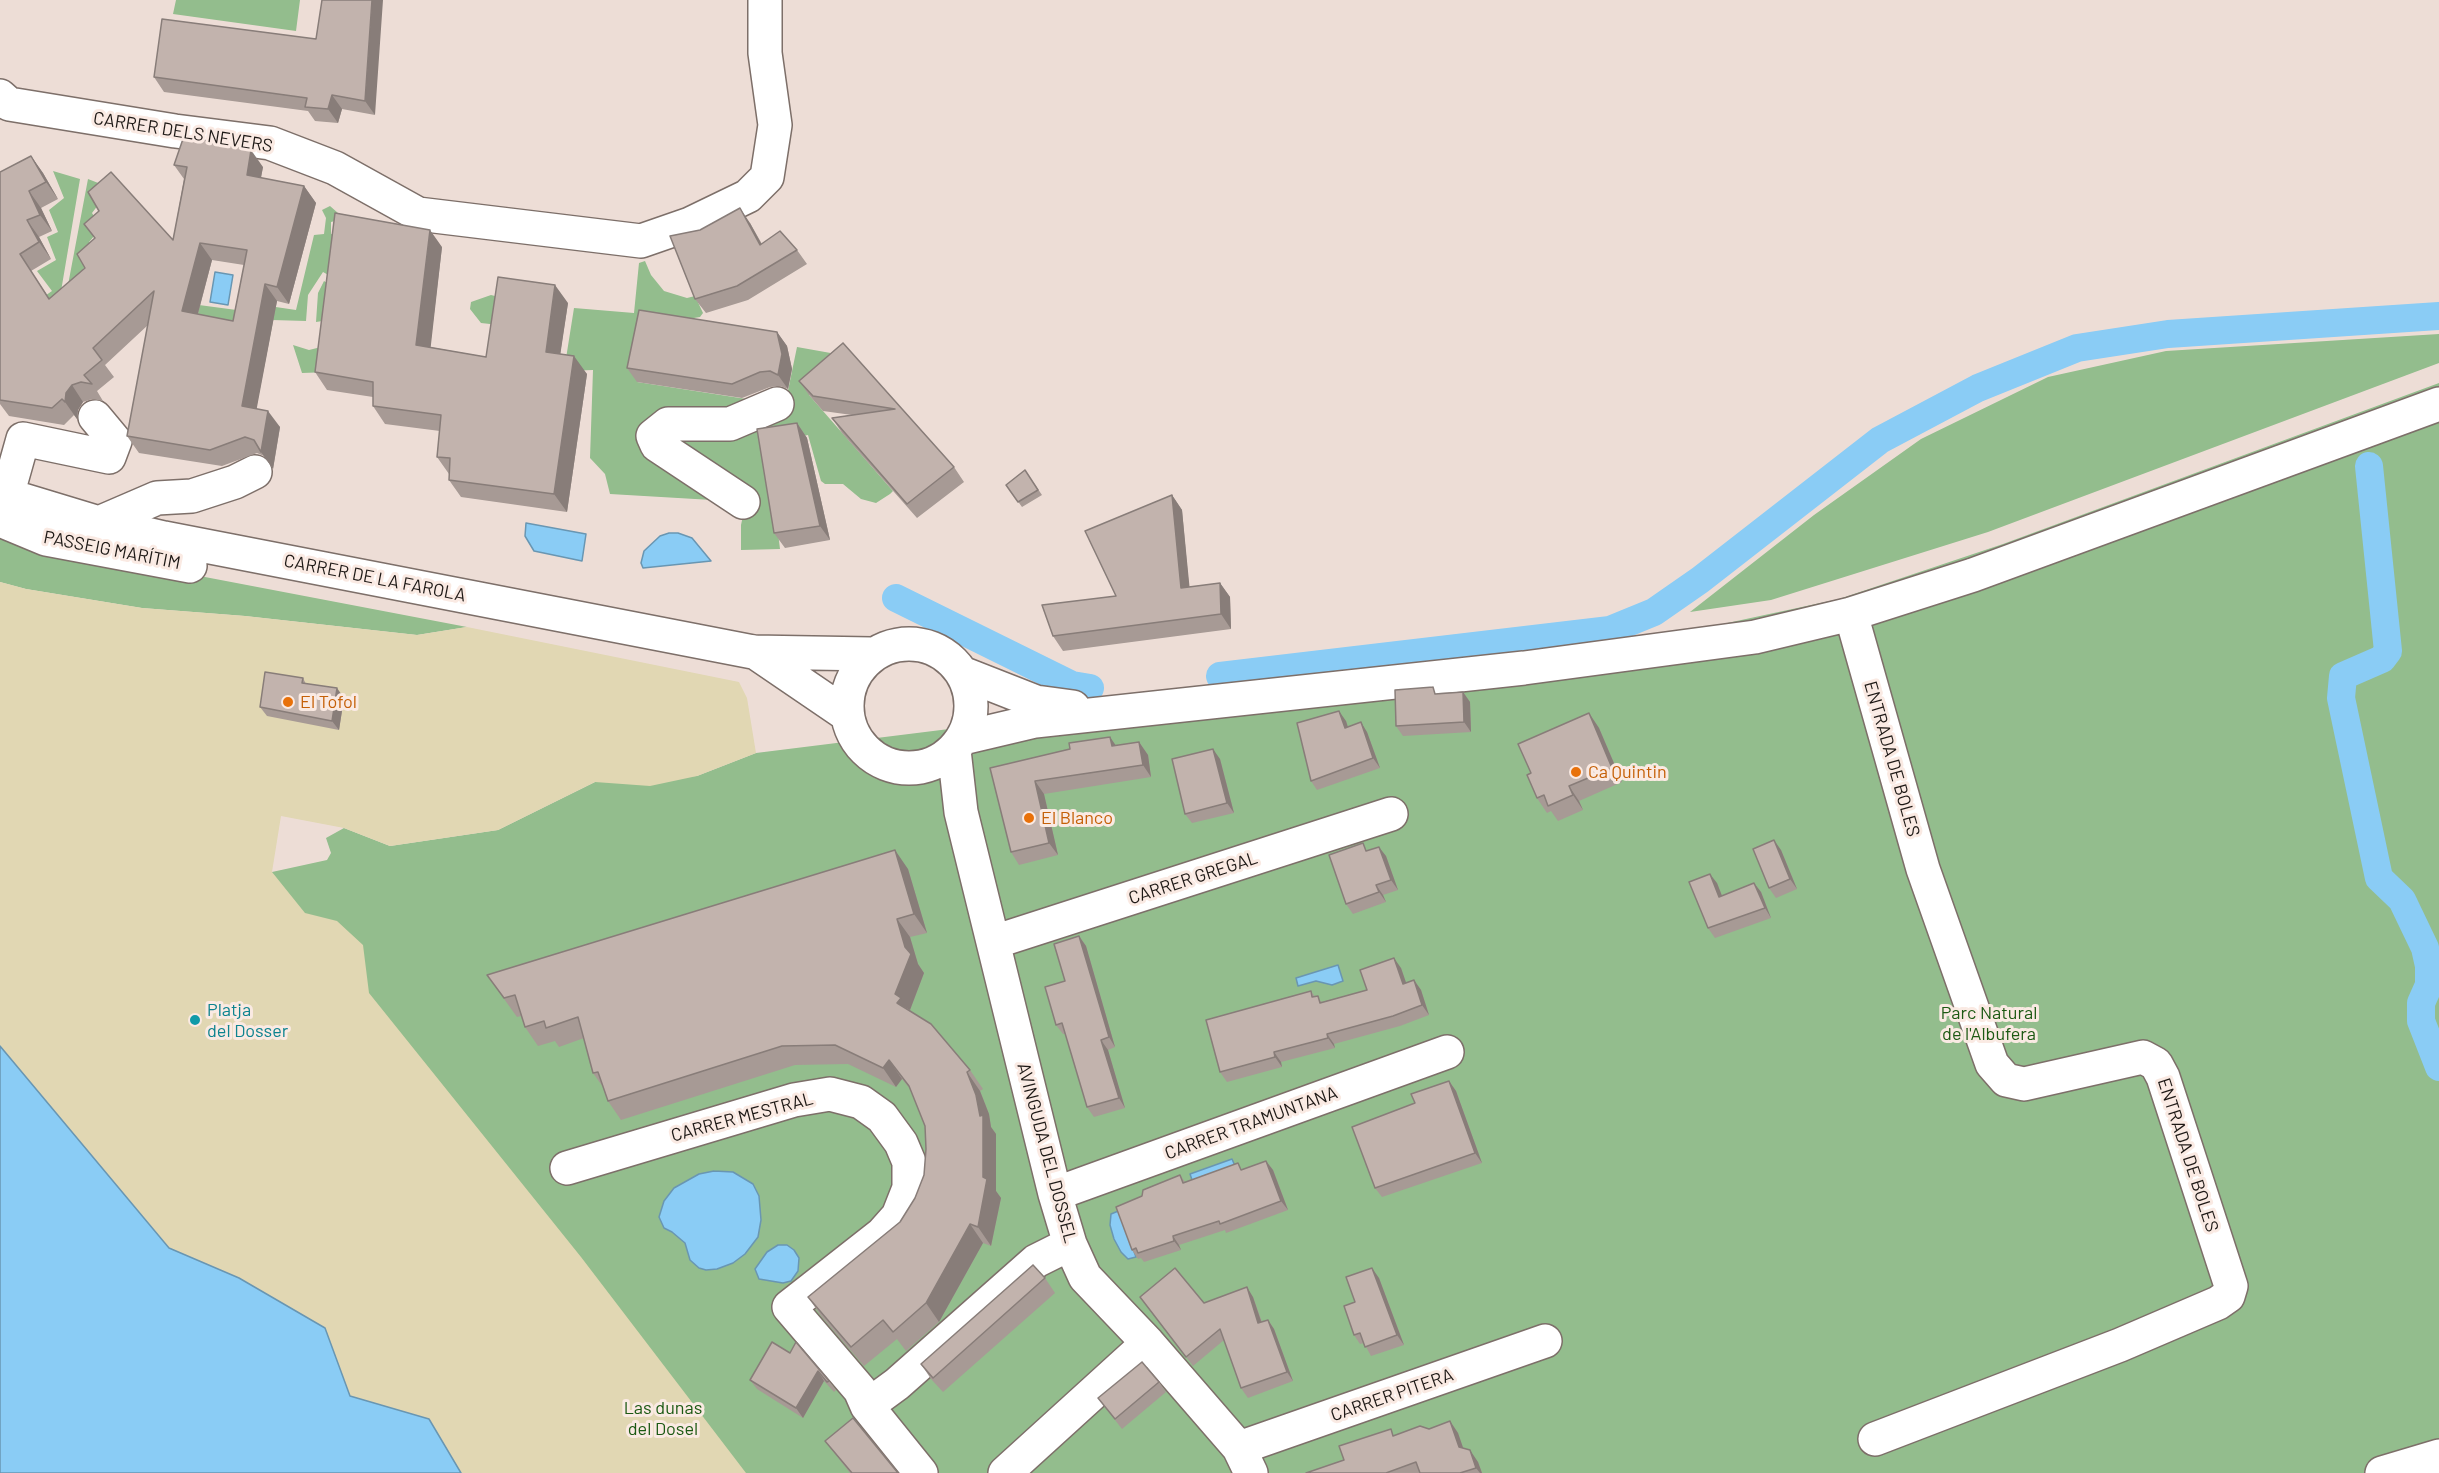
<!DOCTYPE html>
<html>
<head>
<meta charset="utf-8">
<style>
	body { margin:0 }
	canvas { display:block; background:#edddd6 }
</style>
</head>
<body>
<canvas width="2439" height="1473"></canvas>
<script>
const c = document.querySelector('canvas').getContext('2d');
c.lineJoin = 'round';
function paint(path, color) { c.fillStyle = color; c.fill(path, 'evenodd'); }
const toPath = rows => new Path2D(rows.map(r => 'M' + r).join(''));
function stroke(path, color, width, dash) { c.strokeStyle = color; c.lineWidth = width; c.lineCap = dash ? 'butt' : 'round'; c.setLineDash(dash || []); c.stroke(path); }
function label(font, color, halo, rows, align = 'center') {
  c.font = font + ' Barlow,sans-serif'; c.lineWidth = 6; c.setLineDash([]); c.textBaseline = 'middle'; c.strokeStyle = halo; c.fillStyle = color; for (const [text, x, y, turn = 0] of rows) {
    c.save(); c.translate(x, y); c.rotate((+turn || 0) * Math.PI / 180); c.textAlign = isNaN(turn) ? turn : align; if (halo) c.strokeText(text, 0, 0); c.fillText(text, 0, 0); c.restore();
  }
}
paint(toPath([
	[176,0,300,0,296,31,173,14],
	[53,171,80,179,47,374,39,300,52,291,37,271,56,260,47,237,58,232,49,210,64,198],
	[88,179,111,188,92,213,101,228,89,242,96,251,79,275,51,375],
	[330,206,338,213,339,220,331,222,331,234,342,236,341,282,323,272,308,295,306,321,272,320,269,306,296,310,314,235,324,234,326,218,322,210],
	[645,261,651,275,664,291,687,298,695,296,703,313,700,317,688,319,637,382,785,405,797,347,853,357,809,395,893,491,890,494,876,503,861,499,843,484,825,484,821,481,808,435,767,443,780,549,741,550,741,525,746,502,610,494,605,474,590,458,593,370,564,371,574,308,634,313,639,263],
	[324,281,340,291,336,319,316,322,318,293],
	[491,295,503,298,499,325,481,323,470,309,471,302],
	[199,305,244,311,244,332,169,318],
	[2439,334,2439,363,1988,532,1771,600,1690,612,1814,515,1921,439,2048,377,2166,351],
	[333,344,330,372,302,373,293,345,309,350],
	[2439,383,2439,1473,461,1473,429,1419,350,1396,325,1328,239,1278,169,1248,0,1046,0,968,272,872,327,860,331,853,326,838,344,828,390,846,498,830,595,782,697,776,756,753,1625,645,1839,599,2003,544],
	[0,533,184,573,467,627,417,635,245,616,142,608,26,589,0,582]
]), '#93bd8d');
paint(toPath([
	[0,582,26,589,142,608,245,616,417,635,467,627,739,682,747,698,756,753,697,776,650,786,595,782,498,830,390,846,344,828,281,816,272,872,305,913,337,921,363,945,369,993,581,1257,746,1473,461,1473,429,1419,350,1396,325,1328,239,1278,169,1248,25,1078,0,1046]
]), '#e1d7b3');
const water = toPath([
	[215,272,233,275,228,305,210,302,215,272],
	[526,523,586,534,582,561,534,551,525,536,526,523],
	[669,533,678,533,692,538,711,561,643,568,641,563,644,551,660,536,669,533],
	[1338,965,1343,981,1332,985,1316,981,1298,986,1296,978,1338,965],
	[0,1046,169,1248,239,1278,325,1328,350,1396,429,1419,461,1473,0,1473,0,1046],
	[1232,1159,1238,1173,1199,1200,1190,1174,1232,1159],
	[714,1171,733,1172,753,1184,759,1196,761,1220,758,1237,745,1254,733,1263,717,1269,706,1270,699,1268,690,1260,685,1243,672,1232,664,1228,659,1217,664,1201,674,1188,699,1174,714,1171],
	[1133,1205,1121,1216,1136,1257,1128,1259,1121,1252,1114,1239,1110,1225,1111,1214,1133,1205],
	[778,1245,787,1245,794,1250,799,1258,798,1271,791,1281,783,1283,759,1279,755,1269,767,1252,778,1245]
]);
paint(water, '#8accf5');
stroke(water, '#6996b2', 1.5);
stroke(toPath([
	[2369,466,2388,651,2382,659,2343,676,2341,698,2379,878,2402,900,2425,948,2429,966,2429,985,2421,1003,2421,1021,2439,1067],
	[896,598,1072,685,1090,688],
	[1220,676,1610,630,1654,612,1700,580,1880,440,1978,388,2077,348,2168,334,2439,316]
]), '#8accf5', 28);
const minor = toPath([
	[0,96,9,104,175,131,270,143,335,168,418,214,641,241,690,224,748,196,767,177,775,125,765,53,765,0],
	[0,493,99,523,164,538,753,652,872,654],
	[7,496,23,439,109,457,115,441,95,417],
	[743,502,657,445,653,436,668,424,730,424,777,404],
	[0,520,46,539,190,566],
	[99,523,157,498,192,496,235,482,255,472],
	[1851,614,1923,869,1992,1064,2006,1080,2024,1084,2143,1057,2156,1064,2163,1077,2231,1286,2228,1296,2218,1303,2120,1345,1875,1439],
	'847 706a62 62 0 1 1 124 0a62 62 0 1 1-124 0Z',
	[755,652,846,714],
	[962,673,1036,702,1073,707],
	[963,738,1035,721,1524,668,1755,637,1851,614,1973,575,2439,404],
	[954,750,961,812,1055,1194,1070,1244,1085,1277,1148,1343,1239,1448,1251,1473],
	[994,942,1391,814],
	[567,1168,794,1100,830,1094,861,1102,882,1117,901,1143,909,1162,909,1188,898,1216,882,1234,789,1307,860,1390,867,1406,921,1473],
	[1055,1194,1447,1052],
	[867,1406,897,1384,1036,1261,1070,1244],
	[1239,1448,1545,1341],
	[1005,1473,1148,1343],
	[2382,1473,2439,1456]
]);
stroke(minor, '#7d6f69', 36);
stroke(minor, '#fff', 33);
paint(toPath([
	[322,0,375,115,342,109,338,123,315,121,308,111,164,92,154,77,316,39],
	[31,156,43,173,58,199,41,208,52,231,39,237,51,259,31,271,49,298,173,240,184,179,174,165,263,167,261,178,304,186,316,203,289,304,277,301,256,409,280,427,273,469,264,456,257,453,222,466,139,453,127,436,148,325,105,365,114,377,97,391,103,401,92,399,83,402,78,410,77,419,74,415,64,425,9,416,0,404,0,172],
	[212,260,244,265,233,321,198,314],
	[750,223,762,244,797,250,807,264,748,300,706,313,695,299],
	[442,247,430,347,486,357,568,303,560,354,587,374,567,512,461,497,449,480,449,474,437,457,440,431,385,424,373,406,373,397,327,390,315,372],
	[777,332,787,346,792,369,788,389,780,386,770,387,742,398,637,382,627,368],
	[843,343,954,467,964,482,917,518,842,433,832,418,852,415,823,411,809,395,799,381],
	[797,423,807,438,830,540,785,548,774,533],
	[1025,470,1042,495,1022,507,1006,485],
	[1172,495,1182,510,1189,587,1220,583,1230,597,1231,629,1063,651,1053,636,1116,596],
	[303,678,306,684,344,698,339,730,267,716,260,707],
	[1463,692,1470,702,1471,732,1403,736,1396,726,1438,693],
	[1589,713,1599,728,1622,782,1579,801,1583,810,1558,821,1551,811,1547,813,1537,798,1531,773],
	[1346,721,1348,727,1367,732,1380,768,1317,790,1311,781],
	[1139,742,1148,755,1151,777,1044,794,1058,855,1019,865,1011,852,990,768],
	[1220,759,1234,813,1192,823,1185,814],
	[1781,850,1797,889,1776,898,1769,888],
	[1368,851,1386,856,1398,890,1383,895,1386,902,1353,914,1346,904],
	[908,869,927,933,910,937,918,964,924,973,910,1010,970,1070,983,1089,980,1091,989,1114,991,1127,996,1134,996,1191,1001,1198,991,1246,983,1243,939,1322,906,1351,897,1339,864,1366,821,1316,808,1297,900,1222,915,1198,924,1175,926,1149,925,1126,911,1090,902,1079,896,1087,848,1064,795,1065,621,1120,608,1101,603,1087,593,1073,584,1038,559,1047,555,1041,538,1046,525,1027,521,1016,517,1017,487,975],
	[1717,883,1722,896,1754,883,1761,892,1771,918,1715,938,1708,928],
	[1079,936,1086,946,1115,1047,1108,1050,1125,1108,1094,1117,1087,1107,1065,1034,1063,1034,1056,1025,1065,981],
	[1401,968,1406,983,1414,980,1421,990,1429,1015,1400,1026,1334,1044,1335,1048,1281,1062,1282,1067,1227,1082,1220,1072,1311,991,1315,997,1322,1002,1367,990],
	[1449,1081,1456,1091,1482,1163,1382,1197,1375,1188,1415,1103],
	[1266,1161,1273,1170,1288,1210,1226,1233,1225,1230,1179,1245,1181,1250,1144,1262,1141,1258,1138,1259,1132,1250,1142,1196,1180,1175,1185,1182,1243,1169],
	[1045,1278,1055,1293,943,1392,931,1379,921,1364],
	[1379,1278,1404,1345,1371,1356,1364,1343,1360,1344,1354,1335,1355,1302],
	[1140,1297,1204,1303,1253,1297,1262,1322,1268,1320,1274,1329,1293,1381,1248,1398,1241,1388,1224,1340,1193,1366],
	[772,1342,829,1381,836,1390,834,1392,824,1381,803,1418,757,1389,750,1380],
	[1159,1382,1166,1392,1122,1429,1098,1398],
	[1450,1421,1458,1433,1463,1448,1478,1462,1482,1473,1306,1473,1344,1460,1395,1435,1429,1429],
	[825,1441,898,1473,850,1473]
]), '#a79a95');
paint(toPath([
	[372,0,383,0,375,115,365,101],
	[332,95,342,109,338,123,328,109],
	[251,150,263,167,258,192,247,175],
	[31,156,43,173,58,199,46,182],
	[304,186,316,203,289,304,277,287],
	[29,191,41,208,52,231,40,215],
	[740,208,750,223,770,260,760,245],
	[27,220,39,237,51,259,39,242],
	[430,230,442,247,429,362,416,345],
	[200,243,212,260,194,328,182,311],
	[265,284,277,301,254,423,242,406],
	[555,285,568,303,558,370,546,352],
	[777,332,787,346,792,369,788,389,778,375],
	[574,356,587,374,567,512,554,494],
	[72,385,83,402,78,410,77,419,65,402,66,393],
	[268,411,280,427,273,469,261,452],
	[797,423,807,438,830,540,820,526],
	[1172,495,1182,510,1191,602,1181,588],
	[1220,583,1230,597,1231,629,1221,614],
	[337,688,344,698,339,730,332,721],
	[1463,692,1470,702,1471,732,1464,722],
	[1339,711,1346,721,1351,737,1345,728],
	[1589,713,1599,728,1622,782,1612,768],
	[1361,722,1367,732,1380,768,1373,758],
	[1110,737,1119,750,1112,746],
	[1139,742,1148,755,1151,777,1143,765],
	[1213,749,1220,759,1234,813,1227,803],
	[1035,781,1044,794,1058,855,1049,843],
	[1569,786,1579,801,1583,810,1573,795],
	[1774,840,1781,850,1797,889,1790,879],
	[1379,847,1386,856,1398,890,1391,880],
	[895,850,908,869,927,933,914,914],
	[1710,874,1717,883,1726,906,1719,897],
	[1754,883,1761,892,1771,918,1765,908],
	[1376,885,1383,895,1386,902,1379,892],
	[897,919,910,937,918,964,924,973,910,1010,897,1003,895,994,905,947],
	[1079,936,1086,946,1115,1047,1109,1037],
	[1394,958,1401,968,1410,994,1403,984],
	[1414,980,1421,990,1429,1015,1422,1005],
	[1327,1034,1334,1044,1335,1048,1328,1038],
	[1101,1040,1108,1050,1125,1108,1119,1098],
	[1274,1052,1281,1062,1282,1067,1275,1057],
	[889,1060,902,1079,896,1087,883,1068],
	[967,1072,980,1091,989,1114,991,1127,996,1134,996,1191,1001,1198,991,1246,978,1227,983,1177,980,1116],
	[1449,1081,1456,1091,1482,1163,1475,1153],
	[1266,1161,1273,1170,1288,1210,1281,1201],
	[970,1224,983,1243,939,1322,926,1303],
	[1173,1236,1179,1245,1181,1250,1174,1241],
	[1372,1268,1379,1278,1404,1345,1397,1335],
	[1247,1287,1253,1297,1265,1333,1258,1323],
	[1268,1320,1274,1329,1293,1381,1287,1372],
	[818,1371,824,1381,803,1418,796,1408],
	[1450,1421,1458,1433,1467,1459,1459,1447],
	[1470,1450,1478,1462,1482,1473,1480,1473,1476,1468]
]), '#887d79');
const building = toPath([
	[322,0,372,0,365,101,332,95,328,109,305,107,307,98,154,77,162,19,316,39,322,0],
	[184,136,251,150,247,175,304,186,277,287,265,284,242,406,268,411,261,452,254,440,245,437,210,450,127,436,154,291,93,348,102,360,84,375,92,384,81,382,72,385,66,393,65,402,62,399,52,408,0,400,0,172,31,156,46,182,29,191,40,215,27,220,39,242,20,254,49,299,85,268,77,254,95,238,84,224,99,211,88,192,111,172,173,240,187,167,174,165,184,136],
	[200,243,247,250,233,321,182,311,200,243],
	[740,208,760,245,780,231,797,250,737,286,695,299,670,236,700,230,740,208],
	[335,213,430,230,416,345,486,357,498,277,555,285,546,352,574,356,554,494,449,480,450,458,437,457,441,415,373,406,373,382,315,372,335,213],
	[639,310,777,332,782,354,778,375,770,371,760,372,732,384,627,368,639,310],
	[843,343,954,467,907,504,832,418,895,409,813,396,799,381,843,343],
	[797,423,820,526,774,533,757,429,797,423],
	[1025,470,1038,490,1018,502,1006,485,1025,470],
	[1172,495,1181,588,1220,583,1221,614,1053,636,1042,605,1116,596,1085,531,1172,495],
	[265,672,303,678,302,683,337,688,332,721,260,707,265,672],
	[1433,687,1435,694,1463,692,1464,722,1396,726,1395,690,1433,687],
	[1339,711,1345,728,1361,722,1373,758,1311,781,1297,723,1339,711],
	[1589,713,1612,768,1569,786,1573,795,1548,806,1544,795,1537,798,1527,775,1531,773,1518,744,1589,713],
	[1110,737,1112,746,1139,742,1143,765,1035,781,1049,843,1011,852,990,768,1070,749,1069,743,1110,737],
	[1213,749,1227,803,1185,814,1172,759,1213,749],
	[1774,840,1790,879,1769,888,1753,849,1774,840],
	[1363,843,1366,851,1379,847,1391,880,1376,885,1379,892,1346,904,1329,855,1363,843],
	[895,850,914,914,897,919,905,947,911,954,895,994,901,998,897,1003,931,1024,970,1070,967,1072,976,1095,980,1116,983,1115,983,1177,987,1179,978,1227,970,1224,926,1303,893,1332,883,1320,851,1347,808,1297,900,1222,915,1198,924,1175,926,1149,925,1126,909,1086,889,1060,883,1068,835,1045,782,1046,608,1101,598,1072,593,1073,578,1017,546,1028,544,1021,525,1027,515,995,504,998,487,975,895,850],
	[1710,874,1719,897,1754,883,1765,908,1708,928,1689,882,1710,874],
	[1079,936,1109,1037,1101,1040,1119,1098,1087,1107,1062,1023,1056,1025,1045,987,1065,981,1054,944,1079,936],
	[1394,958,1403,984,1414,980,1422,1005,1393,1016,1327,1034,1328,1038,1274,1052,1275,1057,1220,1072,1206,1020,1311,991,1312,997,1318,996,1320,1003,1367,990,1360,970,1394,958],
	[1449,1081,1475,1153,1375,1188,1352,1127,1415,1103,1411,1094,1449,1081],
	[1266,1161,1281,1201,1220,1224,1219,1221,1173,1236,1174,1241,1138,1253,1136,1248,1132,1250,1116,1207,1142,1196,1143,1190,1180,1175,1183,1183,1238,1163,1241,1170,1266,1161],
	[1033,1265,1045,1278,933,1378,921,1364,1033,1265],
	[1175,1268,1204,1303,1247,1287,1258,1323,1268,1320,1287,1372,1241,1388,1220,1329,1186,1357,1140,1297,1175,1268],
	[1372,1268,1397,1335,1365,1347,1360,1333,1354,1335,1344,1306,1355,1302,1346,1277,1372,1268],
	[772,1342,790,1353,796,1342,829,1381,827,1382,818,1371,796,1408,750,1380,772,1342],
	[1142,1362,1159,1382,1115,1419,1098,1398,1142,1362],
	[853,1418,898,1473,852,1473,825,1441,853,1418],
	[1450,1421,1459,1447,1470,1450,1476,1468,1460,1473,1420,1473,1416,1462,1386,1473,1306,1473,1344,1460,1339,1446,1391,1429,1393,1436,1420,1426,1429,1429,1450,1421]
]);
paint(building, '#c2b3ad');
stroke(building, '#887d79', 1.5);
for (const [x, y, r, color] of [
	[288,702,6,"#e8710a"],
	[1576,772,6,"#e8710a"],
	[1029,818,6,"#e8710a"],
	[195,1020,6,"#0f9aa8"]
]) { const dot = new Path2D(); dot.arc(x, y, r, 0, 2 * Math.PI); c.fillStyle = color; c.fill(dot); stroke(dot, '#faeae3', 2); }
label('18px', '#1d1815', '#faeae3', [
	["CARRER DELS NEVERS",183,132,9],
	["PASSEIG MARÍTIM",112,550,11],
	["CARRER DE LA FAROLA",375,578,11],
	["ENTRADA DE BOLES",1892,759,74],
	["CARRER GREGAL",1193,878,-18],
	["CARRER MESTRAL",742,1117,-15],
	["CARRER TRAMUNTANA",1251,1123,-20],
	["AVINGUDA DEL DOSSEL",1047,1153,75],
	["ENTRADA DE BOLES",2188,1155,72],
	["CARRER PITERA",1392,1395,-19]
]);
label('18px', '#c56008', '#faeae3', [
	["El Tofol",300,702],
	["Ca Quintin",1588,772],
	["El Blanco",1041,818]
], 'left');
label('18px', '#0d838f', '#faeae3', [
	["Platja",207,1010],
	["del Dosser",207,1031]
], 'left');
label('18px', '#1c5913', '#faeae3', [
	["Parc Natural",1989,1013],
	["de l'Albufera",1989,1034],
	["Las dunas",663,1408],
	["del Dosel",663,1429]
]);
</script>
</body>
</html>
